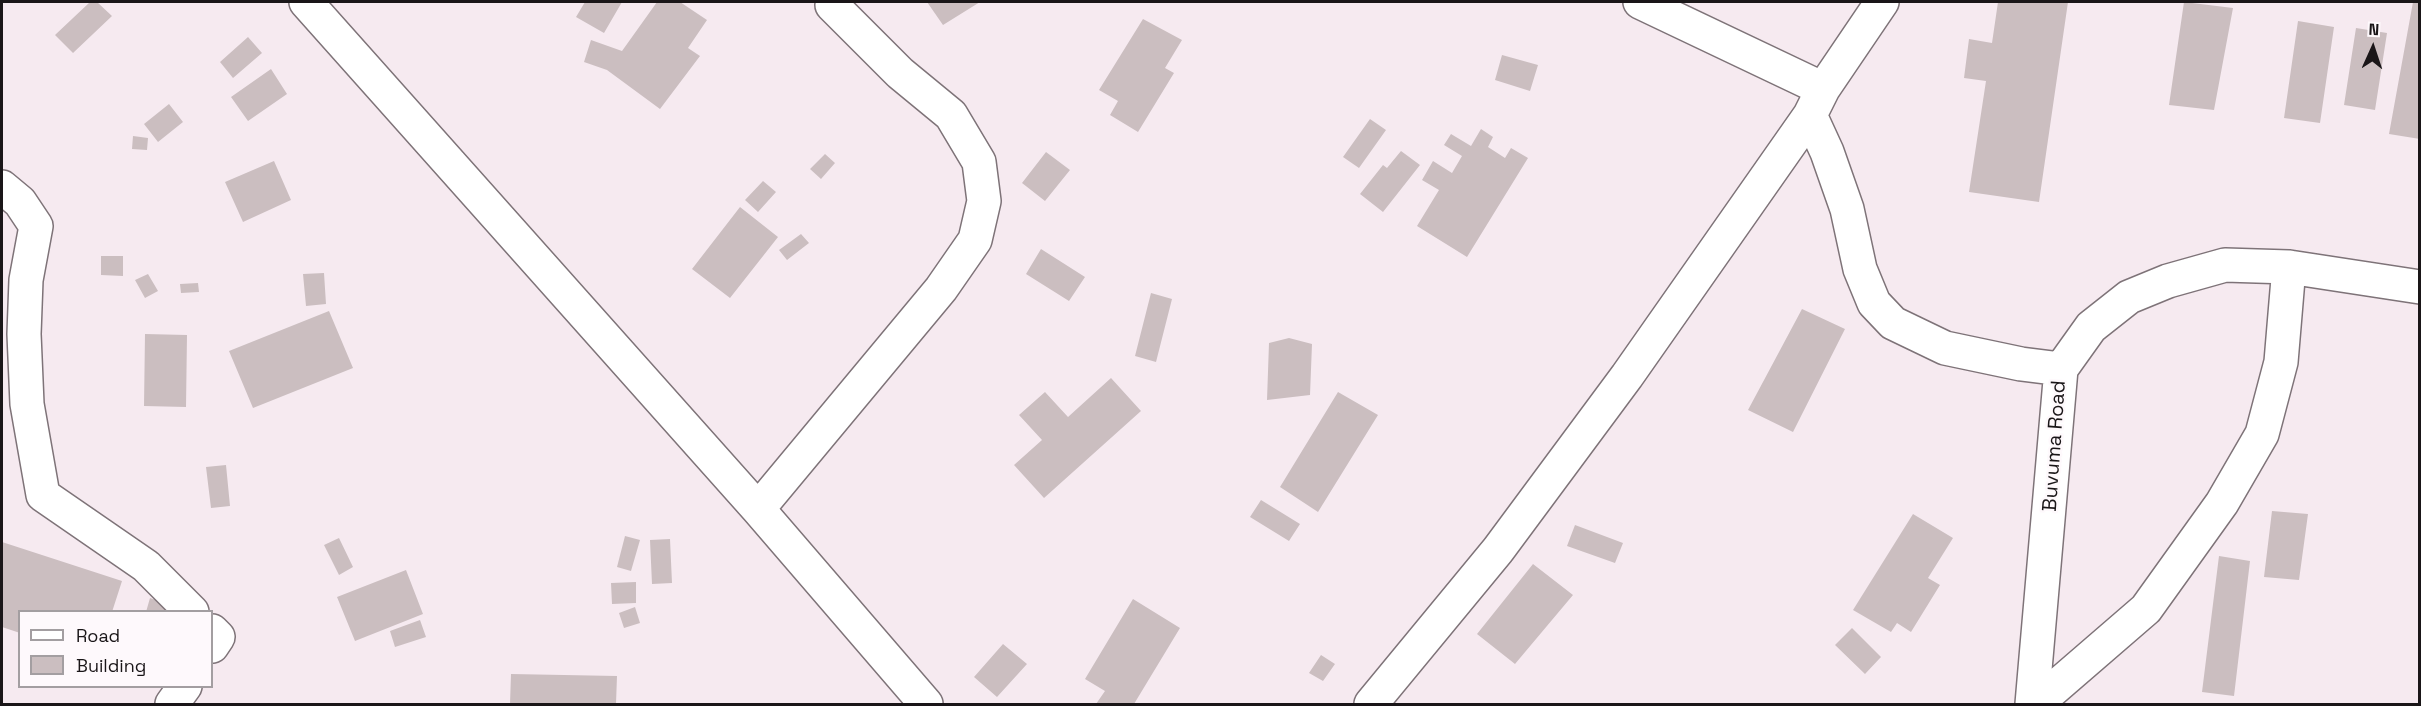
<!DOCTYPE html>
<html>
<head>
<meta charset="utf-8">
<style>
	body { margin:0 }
	#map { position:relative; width:2421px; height:706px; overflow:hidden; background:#f6eaf0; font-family:"Space Grotesk",sans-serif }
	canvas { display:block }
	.frame { position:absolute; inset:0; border:3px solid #1a1618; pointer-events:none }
	.legend { position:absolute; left:18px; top:610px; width:195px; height:78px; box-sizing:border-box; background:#fef9fc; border:2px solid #a39ea1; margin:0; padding:8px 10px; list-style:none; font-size:18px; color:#1a1618 }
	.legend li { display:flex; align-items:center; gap:12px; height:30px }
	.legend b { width:30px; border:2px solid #a39ea1 }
	.north { position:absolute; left:2343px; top:18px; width:60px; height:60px; -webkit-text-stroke:4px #fef9fc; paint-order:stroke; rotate:3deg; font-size:16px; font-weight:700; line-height:24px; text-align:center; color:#1a1618 }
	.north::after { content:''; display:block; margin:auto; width:21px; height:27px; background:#1a1618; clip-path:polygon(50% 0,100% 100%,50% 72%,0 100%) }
</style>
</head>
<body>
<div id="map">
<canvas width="2421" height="706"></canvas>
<div class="frame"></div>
<ul class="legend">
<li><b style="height:8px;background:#fff"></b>Road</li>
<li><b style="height:16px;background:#cbbec0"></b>Building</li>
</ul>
<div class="north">N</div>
</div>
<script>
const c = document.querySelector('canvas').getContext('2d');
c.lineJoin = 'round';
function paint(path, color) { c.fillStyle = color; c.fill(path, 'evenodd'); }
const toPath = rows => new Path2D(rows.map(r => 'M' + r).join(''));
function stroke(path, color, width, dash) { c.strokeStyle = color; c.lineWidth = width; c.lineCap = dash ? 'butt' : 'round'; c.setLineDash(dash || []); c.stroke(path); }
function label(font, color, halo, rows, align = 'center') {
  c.font = font + ' "Space Grotesk",sans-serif'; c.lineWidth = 5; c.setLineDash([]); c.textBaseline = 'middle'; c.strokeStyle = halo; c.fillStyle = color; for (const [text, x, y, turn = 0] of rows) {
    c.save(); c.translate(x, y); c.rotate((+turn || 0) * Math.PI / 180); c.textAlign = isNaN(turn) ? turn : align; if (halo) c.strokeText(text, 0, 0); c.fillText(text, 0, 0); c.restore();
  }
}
paint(toPath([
	[90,2,97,2,112,16,73,53,55,35],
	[585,2,622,2,604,33,576,17],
	[657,2,680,2,707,20,688,48,700,56,660,109,607,70,584,62,591,40,622,51],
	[927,2,980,2,943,25],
	[1998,2,2068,2,2039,202,1969,192,1986,81,1964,78,1969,39,1992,43],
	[2184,2,2233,8,2214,110,2169,105],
	[2413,2,2420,2,2420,139,2389,134],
	[1143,19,1182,40,1165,68,1174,73,1138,132,1110,115,1118,101,1099,90],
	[2298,21,2334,27,2320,123,2284,118],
	[2356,28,2387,33,2375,110,2344,105],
	[248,37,262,53,233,78,220,62],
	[1502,55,1538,65,1530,91,1495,80],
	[271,69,287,94,248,121,231,97],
	[169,104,183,122,158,142,144,124],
	[1370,119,1386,130,1359,168,1343,157],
	[1481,129,1493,137,1488,147,1505,158,1511,148,1528,158,1467,257,1417,226,1439,190,1422,180,1433,161,1452,173,1462,156,1444,145,1451,134,1471,146],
	[133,136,148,138,147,150,132,149],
	[1401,151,1420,165,1383,212,1360,194,1383,165,1387,168],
	[1046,152,1070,170,1045,201,1022,183],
	[825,154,835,163,821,179,810,169],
	[274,161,291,200,243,222,225,182],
	[763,181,776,192,758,212,745,200],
	[740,207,778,237,730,298,692,269],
	[801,234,809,243,787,260,779,250],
	[1041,249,1085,277,1069,301,1026,274],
	[101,256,123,256,123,276,101,275],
	[324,273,326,304,306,306,303,274],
	[148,274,158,291,145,298,135,280],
	[198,283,199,292,181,293,180,284],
	[1151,293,1172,299,1156,362,1135,356],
	[1802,309,1845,329,1793,432,1748,410],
	[329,311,353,368,253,408,229,351],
	[145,334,187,335,186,407,144,406],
	[1289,338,1312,344,1310,395,1267,400,1269,343],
	[1111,378,1141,411,1044,498,1014,465,1042,440,1019,415,1045,392,1068,417],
	[1338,392,1378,415,1318,512,1280,487],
	[226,465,230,506,211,508,206,467],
	[1261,500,1300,524,1289,541,1250,517],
	[2272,511,2308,514,2299,580,2264,577],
	[1913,514,1953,538,1928,578,1940,585,1911,632,1897,623,1891,632,1853,610],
	[1575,525,1623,543,1615,563,1567,546],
	[625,536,640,540,631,571,617,567],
	[339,538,353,567,339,575,324,545],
	[670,539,672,583,652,584,650,540],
	[2,542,122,581,112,612,20,612,20,633,2,627],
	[2219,556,2250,561,2234,696,2202,692],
	[1533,564,1573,595,1515,664,1477,634],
	[406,570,423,614,355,641,337,597],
	[636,582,636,603,612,604,611,583],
	[150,598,180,608,179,612,146,612],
	[1133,599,1180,628,1134,704,1096,704,1105,691,1085,679],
	[635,607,640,623,624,628,619,613],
	[420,620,426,637,395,647,390,631],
	[1852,628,1881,657,1865,674,1835,645],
	[1003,644,1027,664,997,697,974,677],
	[1321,655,1335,664,1323,681,1309,673],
	[511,674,617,676,616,704,510,704]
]), '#cbbec0');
const street = toPath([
	[306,2,758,509,926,704],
	[1640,2,1823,89],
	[1810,115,1827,152,1847,209,1860,269,1874,303,1893,323,1945,348,2021,364,2061,369],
	[2,187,20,202,36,226,26,280,24,334,27,404,43,495,146,566,192,612],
	[758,509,941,289,975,240,984,201,979,162,951,115,900,73,832,5],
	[212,631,218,637,212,646],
	[172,704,185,686],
	[1371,704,1498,550,1627,376,1810,115,1823,89,1882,2],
	[2032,704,2061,369,2091,327,2129,297,2168,281,2225,265,2289,267,2420,287],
	[2036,704,2146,609,2222,503,2262,434,2281,362,2289,267]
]);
stroke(street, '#7e7378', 36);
stroke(street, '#fff', 33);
label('20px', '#1a1618', '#fef9fc', [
	["Buvuma Road",2055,446,-86]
]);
</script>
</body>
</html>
